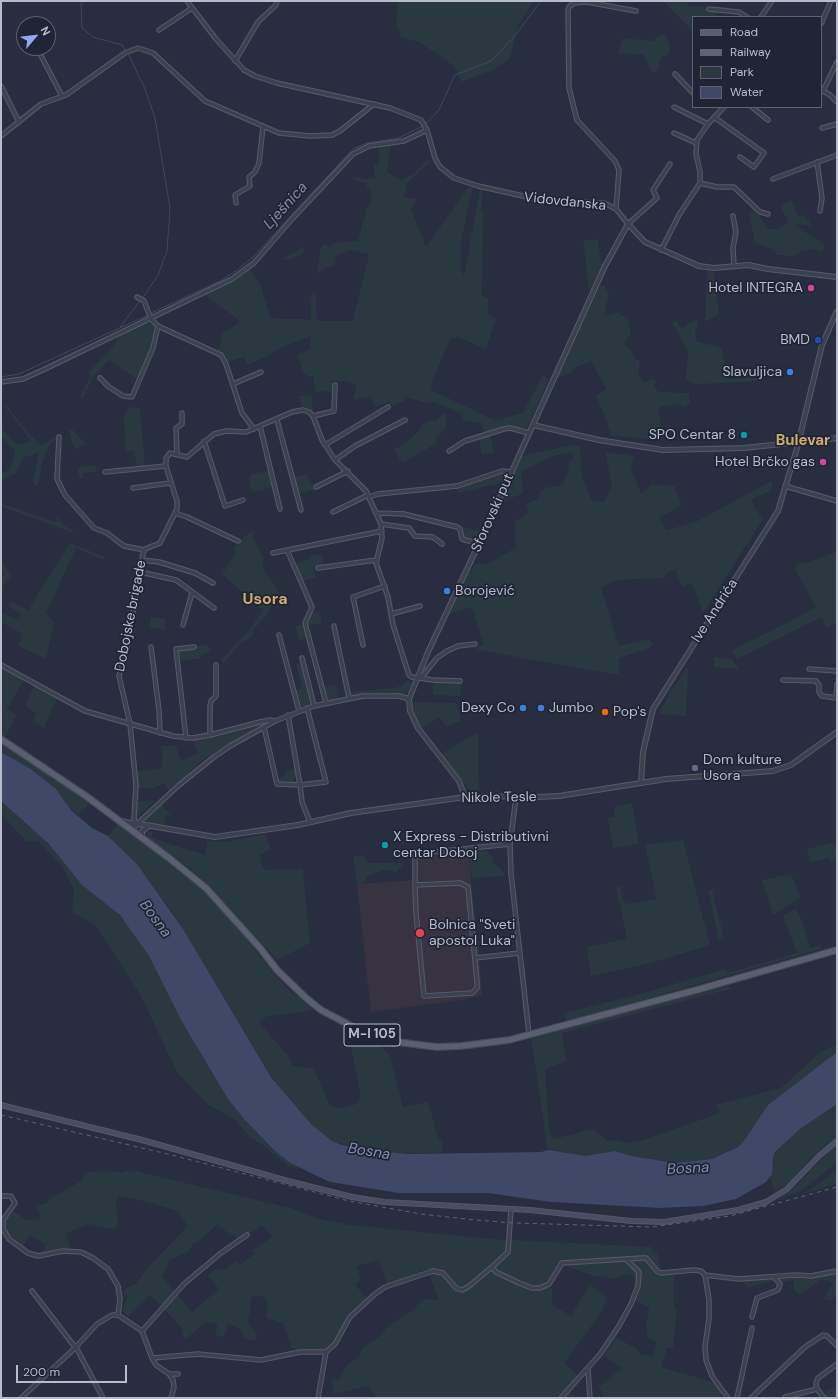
<!DOCTYPE html>
<html>
<head>
<meta charset="utf-8">
<style>
	body { margin:0 }
	#map { position:relative; width:838px; height:1399px; overflow:hidden; background:#282d3f; font-family:"DM Sans",sans-serif }
	canvas { display:block }
	.frame { position:absolute; inset:0; border:2px solid #b8bcca; pointer-events:none }
	.legend { position:absolute; left:692px; top:16px; width:130px; height:92px; box-sizing:border-box; background:#202535; border:1px solid #5d6171; margin:0; padding:5px 7px; list-style:none; font-size:12px; color:#b8bcca }
	.legend li { display:flex; align-items:center; gap:8px; height:20px }
	.legend b { width:20px; border:1px solid #5d6171 }
	.north { position:absolute; left:16px; top:16px; width:40px; height:40px; box-sizing:border-box; background:#202535; border:1px solid #5d6171; border-radius:50%; rotate:62deg; font-size:11px; font-weight:700; line-height:16px; text-align:center; color:#b8bcca }
	.north::after { content:''; display:block; margin:auto; width:14px; height:18px; background:#95a7f2; clip-path:polygon(50% 0,100% 100%,50% 72%,0 100%) }
	.scale { position:absolute; left:16px; top:1365px; width:111px; height:18px; box-sizing:border-box; border:2px solid #b8bcca; border-top:0; padding-left:5px; font-size:12px; line-height:14px; white-space:nowrap; color:#b8bcca; -webkit-text-stroke:3px #202535; paint-order:stroke }
</style>
</head>
<body>
<div id="map">
<canvas width="838" height="1399"></canvas>
<div class="frame"></div>
<ul class="legend">
<li><b style="height:5px;background:#5a5f6f"></b>Road</li>
<li><b style="height:5px;background:#5e6376"></b>Railway</li>
<li><b style="height:11px;background:#2a3940"></b>Park</li>
<li><b style="height:11px;background:#3f4867"></b>Water</li>
</ul>
<div class="north">N</div>
<div class="scale">200 m</div>
</div>
<script>
const c = document.querySelector('canvas').getContext('2d');
c.lineJoin = 'round';
function paint(path, color) { c.fillStyle = color; c.fill(path, 'evenodd'); }
const toPath = rows => new Path2D(rows.map(r => 'M' + r).join(''));
function stroke(path, color, width, dash) { c.strokeStyle = color; c.lineWidth = width; c.lineCap = dash ? 'butt' : 'round'; c.setLineDash(dash || []); c.stroke(path); }
function label(font, color, halo, rows, align = 'center') {
  c.font = font + ' "DM Sans",sans-serif'; c.lineWidth = 3.5; c.setLineDash([]); c.textBaseline = 'middle'; c.strokeStyle = halo; c.fillStyle = color; for (const [text, x, y, turn = 0] of rows) {
    c.save(); c.translate(x, y); c.rotate((+turn || 0) * Math.PI / 180); c.textAlign = isNaN(turn) ? turn : align; if (halo) c.strokeText(text, 0, 0); c.fillText(text, 0, 0); c.restore();
  }
}
paint(toPath([
	[468,852,479,952,482,995,462,1000,371,1012,357,884,418,880,417,858]
]), '#383341');
paint(toPath([
	[398,1,534,1,518,26,510,58,494,70,461,82,455,68,446,60,419,42,401,37,396,24],
	[663,1,687,1,688,6,716,7,717,17,693,17,693,31],
	[659,35,666,35,670,46,668,55,663,56,659,60,660,66,656,72,652,72,644,55,618,53,623,38,652,41],
	[391,145,387,172,401,180,414,173,425,162,432,159,424,168,407,183,404,197,418,199,411,209,426,247,469,186,473,187,461,242,461,268,464,276,480,190,483,190,481,211,483,212,482,296,488,298,488,315,496,318,486,349,458,337,450,339,433,379,431,390,494,420,523,413,543,375,549,379,526,430,507,426,485,434,481,423,463,420,463,414,433,402,427,403,406,397,404,401,393,405,389,402,375,407,371,396,354,400,356,384,344,381,333,381,333,391,315,392,313,376,307,377,307,374,303,374,298,355,311,349,310,336,280,348,273,353,248,365,244,357,227,362,223,354,217,350,220,346,220,340,223,333,239,323,239,320,205,295,234,281,250,269,261,286,270,317,278,319,305,319,311,321,311,302,313,292,315,293,316,299,317,321,353,321,369,254,351,250,334,256,336,260,334,266,327,267,317,274,320,251,323,244,330,247,333,243,340,242,358,241,367,207,371,202,371,193,370,189,366,188,367,183,353,180,357,177,363,179,375,178,374,165,379,165,379,146],
	[792,200,798,216,804,215,812,226,795,224,803,231,822,242,825,246,822,252,814,249,801,251,798,255,793,256,776,255,775,250,755,243,749,215,753,208,768,229,777,229,788,222,780,205],
	[598,239,601,262,604,263,589,291,583,241],
	[301,246,304,249,304,252,299,256,287,260,281,258,297,252],
	[707,271,714,272,719,314,705,322],
	[603,285,608,291,609,294,604,315,606,316,620,312,619,315,628,317,631,334,625,341,626,346,631,350,635,359,640,361,638,372,643,382,654,379,656,381,654,385,657,391,661,392,689,393,690,403,684,407,677,405,659,407,662,441,611,435,604,414,596,396,606,389,591,361,576,367,570,373,557,378,599,287],
	[697,319,698,327,695,328,696,341,722,348,728,379,763,377,763,379,747,382,698,384,691,383,686,379,688,351,674,325,671,322,676,321,682,329],
	[145,321,153,324,155,328,150,350,138,380,109,360,93,377,83,398,80,396,91,376,88,373,111,350,119,335],
	[312,394,313,413,307,409,302,408,299,396],
	[4,405,7,406,27,432,41,445,56,437,56,439,51,443,42,462,38,486,35,486,33,481,39,452,23,458,16,473,1,481,1,474,9,470,15,455,15,451,1,436,1,428,15,443,20,445,31,441],
	[129,407,140,408,145,466,137,468,134,451,125,451,124,416],
	[446,414,446,429,435,438,437,443,402,463,394,450,409,440,420,430,421,426,429,421,436,421,442,415],
	[72,429,86,444,81,445,76,450,72,442,69,431],
	[490,435,494,452,482,455,479,438],
	[572,445,580,446,582,476,592,501,600,502,605,501,612,485,605,452,634,456,631,469,641,493,646,490,651,484,674,486,682,505,659,518,667,530,698,521,771,481,773,484,770,491,752,499,754,507,763,519,703,613,692,583,682,587,675,569,666,574,665,578,615,580,601,588,619,646,650,639,653,644,648,649,619,658,619,675,478,650,478,646,483,646,483,643,472,607,449,614,468,575,477,563,483,565,491,562,517,547,515,541,515,522,528,512,526,504,539,498,540,491,545,488,561,485,564,482,569,468,569,462,573,458,573,454,571,452,550,457,521,472,523,493,501,503,522,456],
	[96,465,97,472,83,473,83,478,80,478,77,469,79,467],
	[269,471,273,487,252,492,249,479,251,474],
	[504,472,508,474,504,482,458,493,456,488],
	[307,474,314,490,298,494,294,477],
	[1,503,55,522,57,521,56,515,64,525,76,534,1,506],
	[461,527,482,531,478,541,462,537],
	[257,530,252,536,263,556,263,570,268,575,282,596,268,611,269,613,252,631,254,633,247,641,243,641,224,663,221,660,251,628,263,610,222,574,236,553,233,549,240,540,249,533],
	[70,543,105,557,104,560,76,548,46,613,54,623,46,659,18,646,23,634,1,622,1,613,19,620,21,614,9,606,11,601,29,611,31,605],
	[836,552,837,622,827,628,821,617,737,659,732,650,791,621,816,607,795,569,797,564,809,562],
	[322,554,324,566,313,567,316,577,303,581,295,563,310,559,310,556],
	[1,559,12,576,1,587,1,578,5,574,1,568],
	[320,611,322,623,308,625,307,620,313,612],
	[151,617,165,619,165,630,149,627],
	[304,624,309,638,299,640,295,626],
	[207,644,211,652,200,656,200,659,179,660,179,650,196,649,196,646],
	[714,657,732,659,739,669,714,667],
	[302,663,312,704,300,708,294,691,302,688,296,664],
	[688,666,686,716,658,714,670,693],
	[1,667,24,680,7,709,17,715,5,737,1,734],
	[408,680,412,684,406,695,371,693,352,696,349,692,394,688,401,686],
	[433,681,462,683,460,696,433,695],
	[335,684,338,699,329,701,324,687],
	[34,685,57,698,44,728,33,721,36,713,25,706],
	[411,702,457,703,461,721,446,727,440,717,421,728,412,708],
	[264,722,269,723,244,735,201,761,194,769,168,790,164,783,155,788,137,788,136,772,161,768,163,760,161,746,176,746,181,761,198,753,193,740,206,739],
	[478,732,479,791,471,791,441,754],
	[1,743,39,767,91,802,78,815,71,809,56,789,31,769,1,752],
	[295,768,297,777,293,779,294,782,279,782,278,779,284,776,285,772],
	[155,800,137,818,137,802],
	[1,801,49,844,82,885,111,906,129,926,149,956,182,1022,228,1099,244,1119,274,1150,301,1169,288,1166,264,1146,250,1137,233,1118,208,1105,177,1072,141,996,96,926,72,912,74,889,61,865,38,841,27,842,1,814],
	[632,803,639,844,613,848,608,818,615,817,614,807],
	[161,804,171,815,166,815,164,826,146,822,146,818],
	[119,822,209,895,228,915,268,967,287,988,312,1008,311,1011,267,1016,259,1023,288,1055,293,1066,314,1069,330,1106,342,1108,354,1105,361,1098,350,1041,354,1036,358,1034,374,1040,390,1056,403,1107,428,1102,438,1138,443,1141,442,1153,390,1153,353,1148,332,1141,311,1124,271,1076,175,916,137,864,108,836],
	[146,832,153,832,152,837,167,843,205,855,207,841,226,842,266,834,270,849,260,855,261,863,265,870,303,869,310,943,277,960,213,889,191,869,148,838],
	[683,840,710,945,651,963,591,976,587,947,627,939,616,887,621,886,622,899,626,904,657,899,645,845],
	[837,842,837,859,832,863,828,858,810,862,807,849],
	[487,851,492,856,494,864,501,869,506,876,472,878,468,852],
	[365,855,366,863,404,863,397,872,384,870,367,876,366,882,357,884,353,856],
	[791,874,801,898,773,915,762,880],
	[712,890,724,938,719,940,708,891],
	[796,909,803,923,810,948,820,946,821,949,565,1022,564,1013,637,995,725,969,728,973,797,953,783,915],
	[729,986,730,989,562,1033,566,1061,545,1069,549,1129,553,1139,594,1129,607,1141,618,1140,628,1143,646,1139,720,1113,715,1105,781,1088,819,1053,837,1044,837,1052,768,1105,744,1141,738,1147,712,1159,675,1163,632,1156,615,1151,585,1156,549,1150,547,1146,531,1036],
	[837,1104,837,1136,811,1158,791,1181,775,1192,770,1178,772,1170,773,1157,775,1152,800,1129],
	[837,1145,837,1163,806,1187,794,1194,776,1200,794,1188,829,1151],
	[105,1170,121,1173,131,1170,291,1208,322,1220,351,1225,491,1239,652,1247,652,1251,657,1253,663,1275,674,1274,674,1308,677,1311,673,1348,667,1348,661,1367,722,1385,720,1398,603,1398,599,1387,622,1368,604,1356,616,1338,638,1349,640,1354,653,1357,657,1342,648,1338,646,1326,649,1307,631,1299,636,1280,632,1276,626,1274,615,1279,595,1276,559,1264,545,1283,552,1289,552,1304,571,1316,590,1284,607,1298,601,1313,564,1363,579,1376,567,1388,575,1398,377,1398,368,1386,334,1394,331,1379,339,1381,345,1367,359,1356,362,1348,379,1337,388,1326,413,1310,421,1301,427,1299,439,1300,427,1269,387,1285,379,1260,356,1266,361,1279,355,1285,367,1298,348,1317,331,1346,324,1351,300,1350,292,1348,283,1323,267,1318,267,1298,261,1296,251,1297,250,1311,247,1321,257,1334,256,1340,245,1339,240,1329,228,1324,224,1337,215,1335,218,1324,205,1322,185,1340,181,1335,183,1329,150,1295,128,1317,122,1311,128,1296,124,1294,125,1289,136,1283,149,1266,186,1228,185,1221,177,1211,140,1200,118,1196,116,1206,118,1224,114,1229,88,1224,65,1234,72,1250,41,1255,46,1245,30,1235,23,1246,9,1234,1,1239,1,1215,8,1218,14,1211,26,1220,39,1219,40,1213,36,1209,40,1205,48,1203,51,1198,76,1184,83,1179,85,1173],
	[218,1224,231,1236,234,1234,239,1241,262,1225,272,1237,253,1250,255,1253,241,1264,236,1261,224,1270,216,1269,208,1276,219,1289,192,1312,162,1276,170,1260,189,1251,193,1243,199,1241],
	[837,1170,837,1183,801,1195,814,1187],
	[837,1269,837,1291,833,1301,824,1299,832,1284,830,1281,820,1280,799,1295,794,1290,793,1280,780,1283,773,1282,763,1283,747,1288,741,1280,796,1278,804,1274],
	[837,1387,837,1398,825,1398,825,1391]
]), '#2a3940');
paint(toPath([
	[1,752,31,769,56,789,71,810,92,828,108,836,137,864,183,929,271,1077,311,1124,332,1141,342,1145,368,1150,408,1154,541,1152,549,1150,585,1156,615,1151,632,1156,675,1163,712,1159,738,1147,744,1141,768,1105,837,1052,837,1104,800,1129,775,1152,773,1157,772,1174,766,1182,736,1199,703,1206,660,1208,551,1202,488,1193,399,1193,330,1182,313,1174,289,1162,274,1150,244,1119,228,1099,182,1022,149,956,120,915,82,885,49,844,1,801]
]), '#3f4867');
stroke(toPath([
	[81,1,82,28,93,37,122,45,126,51],
	[128,53,145,89,155,118,170,208,167,251,158,275,142,299],
	[425,124,439,110,455,75,491,61,513,38,541,1],
	[151,313,220,281,237,270,253,257,353,149,367,143,399,138,423,126],
	[120,327,140,301],
	[1,377,19,374,148,315]
]), '#3f4867', 1);
const minor = toPath([
	[187,1,216,39,244,70,255,76,277,83,390,108,421,120,427,130,435,158,440,167,454,178,478,186,541,200,604,203,616,209,628,224,657,198,653,190,670,164],
	[709,9,739,12,747,17],
	[761,17,772,1],
	[821,24,831,1],
	[159,30,192,8],
	[37,48,62,96],
	[235,61,258,22,276,5,277,1],
	[675,74,693,93],
	[1,86,19,122],
	[821,90,830,95,837,102],
	[823,91,837,62],
	[674,107,708,124],
	[752,107,768,120],
	[714,117,764,153,754,167,740,157],
	[822,128,837,124],
	[674,133,696,143],
	[1,136,41,104,66,95,125,53,138,48,153,53,205,101,279,133,310,136,332,135,340,131,374,104],
	[817,162,822,198,820,211],
	[773,179,837,155],
	[700,183,717,187,734,187,760,212,768,214],
	[236,203,235,195,250,186,249,177,255,172,259,163,263,127],
	[616,209,619,170,615,161,577,120,569,88,568,11,569,7,574,3,587,2,636,11],
	[733,216,736,232,733,248,734,266],
	[661,250,679,215,700,183,700,172,696,154,697,140,708,124,724,107],
	[137,297,144,301,151,319,158,326,221,355,226,364,242,413,254,429],
	[100,378,109,387,123,396,132,397,153,348,158,326],
	[1,382,23,379,45,369,232,279,254,263,292,219,353,154,369,146,404,141,427,130],
	[233,384,261,372],
	[313,416,334,411,335,385],
	[277,420,301,510],
	[260,426,280,509],
	[59,437,57,479,65,495,94,528,107,533,124,546,144,550],
	[204,441,225,506,243,500],
	[325,445,388,407],
	[449,451,465,441,504,429,510,428,529,433],
	[177,454,176,428,182,424,182,413],
	[335,460,355,446,405,420],
	[105,472,166,466],
	[785,486,837,501],
	[316,487,348,471],
	[133,488,170,483],
	[369,497,378,494,457,486,502,471,512,472],
	[333,512,368,495],
	[175,513,187,517,238,541],
	[377,513,404,514,457,527,460,529,462,539,479,544],
	[381,524,409,528,415,536,433,537,442,544],
	[287,550,312,607,305,623,326,703],
	[273,553,382,531],
	[142,560,159,562,195,573,213,583],
	[318,568,376,560],
	[140,572,176,580,214,608],
	[391,614,420,606],
	[183,625,192,593],
	[334,626,349,698],
	[279,635,299,711],
	[363,645,353,597,385,586],
	[151,647,159,710,160,733],
	[302,658,314,706],
	[1,665,85,711,173,736,192,738,210,735,260,722,270,720,275,721],
	[809,669,837,671],
	[421,678,437,658,447,651,458,646,475,644],
	[783,680,816,681,819,685,819,692,822,696,837,698],
	[836,698,837,684],
	[288,715,300,785,326,782,307,708],
	[264,727,277,784,300,785,302,802,310,822],
	[210,735,210,706,211,701,216,696,216,665],
	[186,738,176,649,194,647],
	[516,797,510,844,511,874,529,1034],
	[136,824,134,818,136,785,130,724,119,676,127,648,143,554,145,549,160,543,177,509,177,501,166,466,166,458,170,453,187,457,214,434,226,431,246,432,292,412,303,410,309,412,313,416,322,440,335,460,366,491,381,524,382,538,376,563,388,597,393,625,409,675,412,677,433,680,460,681],
	[136,825,178,786,214,757,230,746,275,721,314,706,363,696,399,696,409,699],
	[415,885,460,883,468,887,477,982,477,988,472,993,424,996,416,913,415,885,415,854,510,844],
	[475,958,520,953],
	[1,1196,11,1196,15,1203,3,1220,3,1229,9,1239,28,1253,38,1256,63,1251,81,1252,93,1258,108,1269,118,1286,120,1299,118,1315,142,1331,152,1358,198,1354,261,1360,300,1352,326,1352,335,1344,350,1317,375,1294,385,1287,433,1271,443,1273,456,1288,462,1290,468,1287,492,1267,496,1272,519,1283,532,1288,540,1288,549,1284,562,1263,642,1258,646,1258,658,1272,661,1273,694,1270,701,1271,705,1275,738,1279,796,1275,811,1276,837,1271],
	[492,1267,508,1252,511,1209],
	[705,1275,709,1300,709,1319,705,1346,706,1360,712,1376,728,1398],
	[32,1291,78,1351,103,1398],
	[752,1317,757,1298,778,1290,780,1284,774,1277],
	[142,1331,185,1283,221,1253,247,1235],
	[152,1358,156,1365,169,1374,173,1380,174,1387,171,1398],
	[588,1370,590,1398],
	[169,1374,178,1374],
	[817,1389,824,1398],
	[785,1397,817,1389,816,1383,818,1378,837,1364],
	[21,1398,75,1348,97,1324,112,1315,118,1315],
	[318,1398,326,1352],
	[561,1398,601,1353,619,1326,631,1304,638,1286,639,1272,626,1259],
	[737,1398,752,1328],
	[751,1398,805,1347,823,1335,827,1336,837,1346]
]);
const tertiary = toPath([
	[533,425,599,440,663,450,744,448,837,438],
	[641,783,643,752,653,709,778,511,797,448,822,345,837,311],
	[465,797,459,781,418,728,410,711,409,699,428,652,483,535,605,266,628,224,645,242,699,266,714,268,748,265,768,269,837,277],
	[121,821,136,824],
	[130,828,140,824,215,837,298,825,351,813,465,797,480,796,536,797,559,796,666,779,773,771,791,765,837,732],
	[142,838,142,831,149,826]
]);
const secondary = toPath([
	[1,1105,142,1140,288,1181,352,1197,384,1202,530,1210,631,1221,664,1222,738,1210,766,1202,787,1189,820,1155,837,1141]
]);
const primary = toPath([
	[1,739,86,796,169,858,206,888,260,948,277,970,305,997,321,1010,357,1029,397,1042,437,1047,461,1046,509,1040,700,989,837,950]
]);
stroke(minor, '#565b6a', 5.5);
stroke(tertiary, '#565b6a', 6);
stroke(secondary, '#565b6a', 6);
stroke(primary, '#454959', 8);
stroke(minor, '#3c404f', 3.5);
stroke(tertiary, '#3c404f', 4);
stroke(secondary, '#4a4e62', 4.5);
stroke(primary, '#5a5f6f', 5.5);
stroke(toPath([
	[1,1115,172,1155,349,1201,421,1214,475,1220,515,1223,652,1227,730,1216,837,1187]
]), '#5e6376', 1, [4, 4]);
for (const [x, y, r, color] of [
	[811,288,4,"#d1479c"],
	[818,340,4,"#1a4fb4"],
	[790,372,4,"#3f7fe0"],
	[744,435,4,"#0f9aa8"],
	[823,462,4,"#d1479c"],
	[447,591,4,"#3f7fe0"],
	[523,708,4,"#3f7fe0"],
	[541,708,4,"#3f7fe0"],
	[605,712,4,"#e8710a"],
	[695,768,4,"#5c6f8a"],
	[385,845,4,"#0f9aa8"],
	[420,933,5,"#e0444e"]
]) { const dot = new Path2D(); dot.arc(x, y, r, 0, 2 * Math.PI); c.fillStyle = color; c.fill(dot); stroke(dot, '#202535', 1.5); }
for (const [x, y, w] of [
	[372,1035,56]
]) { const box = new Path2D(); box.roundRect(x - w / 2, y - 11, w, 22, 3); c.fillStyle = '#202535'; c.fill(box); stroke(box, '#b8bcca', 1); }
label('bold 13px', '#b8bcca', null, [
	["M-I 105",372,1035]
]);
label('14px', '#b8bcca', '#202535', [
	["Vidovdanska",565,202,6],
	["Sforovski put",493,513,-66],
	["Ive Andrića",715,611,-57],
	["Dobojske brigade",131,616,-79],
	["Nikole Tesle",499,798,-1]
]);
label('14px', '#b8bcca', '#202535', [
	["Hotel INTEGRA",803,288],
	["BMD",810,340],
	["Slavuljica",782,372],
	["SPO Centar 8",736,435],
	["Hotel Brčko gas",815,462],
	["Borojević",455,591,"left"],
	["Dexy Co",515,708],
	["Jumbo",549,708,"left"],
	["Pop's",613,712,"left"],
	["Dom kulture",703,760,"left"],
	["Usora",703,776,"left"],
	["X Express - Distributivni",393,837,"left"],
	["centar Doboj",393,853,"left"],
	["Bolnica \"Sveti",429,925,"left"],
	["apostol Luka\"",429,941,"left"]
], 'right');
label('italic 15px', '#828daf', '#202535', [
	["Lješnica",286,206,-48],
	["Bosna",155,919,54],
	["Bosna",369,1152,9],
	["Bosna",688,1169,-3]
]);
label('bold 15px', '#cfab6e', '#202535', [
	["Bulevar",803,441]
]);
label('bold 16px', '#cfab6e', '#202535', [
	["Usora",265,600]
]);
</script>
</body>
</html>
